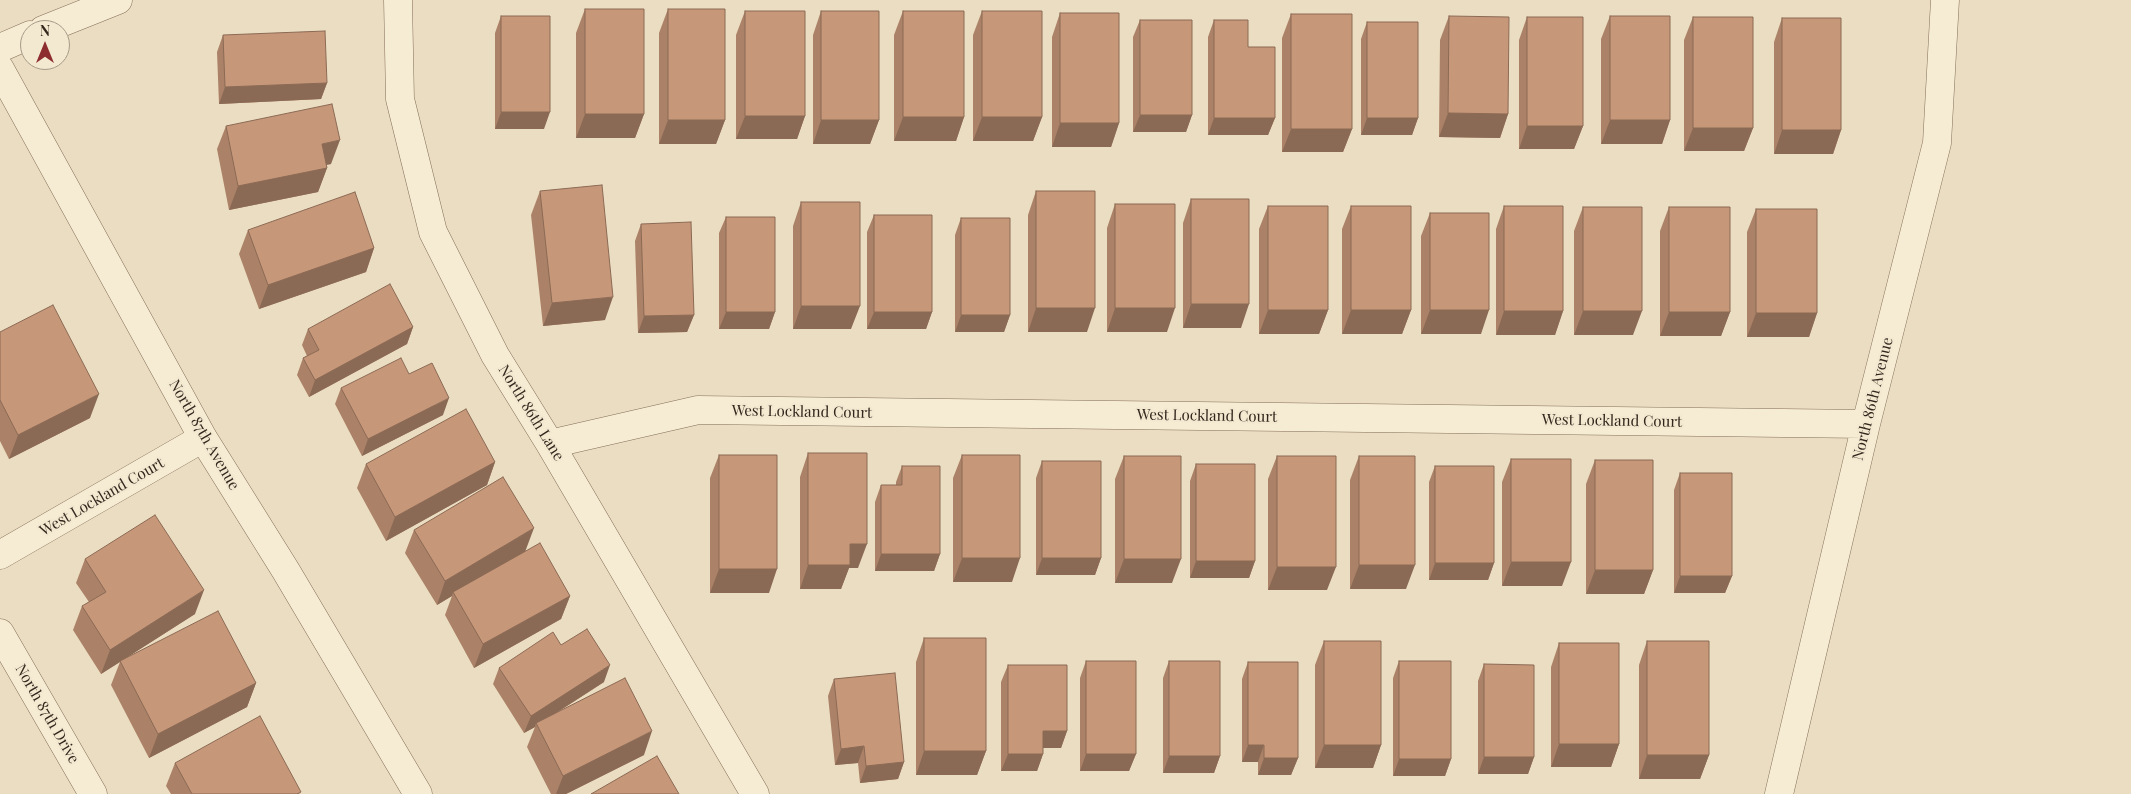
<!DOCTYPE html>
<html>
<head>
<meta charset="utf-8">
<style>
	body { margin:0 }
	#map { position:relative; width:2131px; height:794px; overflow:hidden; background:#ebddc1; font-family:"Playfair Display",serif }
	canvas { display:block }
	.north { position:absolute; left:20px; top:20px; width:50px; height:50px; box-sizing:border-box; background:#f3e8d0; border:1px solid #a69b88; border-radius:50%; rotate:0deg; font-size:14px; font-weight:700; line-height:20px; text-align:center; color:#33271d }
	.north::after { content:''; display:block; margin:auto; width:18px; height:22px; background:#8e2d30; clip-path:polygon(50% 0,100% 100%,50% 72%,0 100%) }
</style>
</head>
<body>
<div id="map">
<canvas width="2131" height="794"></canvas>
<div class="north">N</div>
</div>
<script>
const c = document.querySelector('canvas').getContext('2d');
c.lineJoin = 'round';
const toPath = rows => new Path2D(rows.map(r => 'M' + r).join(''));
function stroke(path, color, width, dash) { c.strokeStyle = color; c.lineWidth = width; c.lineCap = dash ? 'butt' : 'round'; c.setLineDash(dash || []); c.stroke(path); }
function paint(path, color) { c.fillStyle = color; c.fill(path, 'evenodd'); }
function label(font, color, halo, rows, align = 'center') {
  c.font = font + ' "Playfair Display",serif'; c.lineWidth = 4; c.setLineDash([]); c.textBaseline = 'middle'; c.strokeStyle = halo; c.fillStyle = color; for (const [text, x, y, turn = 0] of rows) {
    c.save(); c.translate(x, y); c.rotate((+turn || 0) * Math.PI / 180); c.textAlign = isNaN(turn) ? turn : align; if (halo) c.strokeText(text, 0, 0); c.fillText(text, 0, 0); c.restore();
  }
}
const street = toPath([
	[398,0,400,99,433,232,495,355,550,444,755,794],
	[43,30,118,0],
	[0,48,30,35],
	[0,69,203,438,286,571,418,794],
	[550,444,698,410,1866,424],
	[0,555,203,438],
	[0,633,93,794],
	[1779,794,1866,424,1937,143,1945,0]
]);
stroke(street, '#836f5a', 29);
stroke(street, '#f6ebd3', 28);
paint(toPath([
	[585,9,644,114,635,138,576,138,576,33],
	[668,9,725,120,716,144,659,144,659,33],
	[745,11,805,116,797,139,736,139,736,35],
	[821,11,879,120,870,144,813,144,813,35],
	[903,11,964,117,956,141,894,141,894,35],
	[982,11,1042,117,1033,141,973,141,973,35],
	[1060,13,1119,123,1111,147,1052,147,1052,37],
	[1291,14,1352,129,1343,152,1282,152,1282,38],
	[501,16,544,129,495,129,495,33],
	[1449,16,1508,114,1500,138,1439,137,1440,40],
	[1610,16,1670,120,1662,144,1601,144,1601,39],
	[1527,17,1583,126,1574,149,1519,149,1519,40],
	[1693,17,1753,128,1744,151,1684,151,1684,40],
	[1782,18,1841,130,1833,154,1774,154,1774,42],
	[1140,20,1192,115,1186,132,1133,132,1133,37],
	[1214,20,1275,118,1268,135,1208,135,1208,37],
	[1367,22,1418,118,1412,135,1361,135,1361,39],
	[223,35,327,83,321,99,219,104,217,52],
	[226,126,331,164,326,165,327,168,318,192,229,210,217,149],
	[540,191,605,320,543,326,531,215],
	[1036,191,1087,332,1028,332,1028,215],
	[1191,199,1241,328,1183,328,1183,223],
	[801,202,851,329,793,329,793,226],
	[1115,204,1167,332,1107,332,1107,228],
	[1268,206,1328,310,1319,334,1259,334,1259,229],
	[1351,206,1411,310,1402,334,1342,334,1342,229],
	[1504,206,1563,311,1555,335,1496,335,1496,229],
	[1583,207,1633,335,1574,335,1574,231],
	[1669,207,1730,312,1721,336,1660,336,1660,231],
	[1756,209,1817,313,1809,337,1747,337,1747,232],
	[1430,213,1481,334,1421,334,1421,236],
	[874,215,932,312,926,329,867,329,867,232],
	[726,217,775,312,769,329,719,329,719,233],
	[961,218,1010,315,1004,332,955,332,955,235],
	[641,224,694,315,687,332,638,333,635,241],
	[248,230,374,248,366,272,259,309,239,254],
	[413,327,407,344,309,397,297,375,303,358,307,356,302,345,308,329],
	[0,332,90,418,9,459,0,441],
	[409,374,443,415,362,456,335,404,341,388],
	[808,453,858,568,849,568,841,589,800,589,800,477],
	[719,455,769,593,710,593,710,478],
	[962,455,1012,582,953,582,953,478],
	[1124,456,1172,583,1115,583,1115,479],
	[1277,456,1327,590,1268,590,1268,479],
	[1359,456,1406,589,1350,589,1350,480],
	[1511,459,1562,586,1502,586,1502,482],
	[1595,460,1653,570,1644,594,1586,594,1586,484],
	[1042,461,1101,558,1095,575,1036,575,1036,478],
	[495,462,487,485,386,541,357,488,366,464],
	[1196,464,1255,561,1249,578,1190,578,1190,481],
	[902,466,940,554,934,571,875,571,875,502,881,485,896,485,896,482],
	[1435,466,1494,563,1488,580,1429,580,1429,482],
	[1680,473,1732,576,1725,593,1674,593,1674,490],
	[414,530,526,551,570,596,561,619,474,668,445,615,452,596,437,605,405,553],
	[85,559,195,614,123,660,256,683,247,707,149,758,111,685,120,662,101,674,73,630,82,606,89,602,76,583],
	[924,638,986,751,977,775,916,775,916,662],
	[1324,641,1381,745,1373,768,1315,768,1315,665],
	[1647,641,1709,755,1700,779,1639,779,1639,665],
	[1559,643,1619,744,1611,767,1551,767,1551,667],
	[561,645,604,682,555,714,644,755,566,794,551,794,527,747,535,727,524,733,493,684,499,668],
	[1086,661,1136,754,1129,771,1080,771,1080,678],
	[1169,661,1220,756,1214,773,1163,773,1163,678],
	[1399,661,1451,759,1445,776,1393,776,1393,678],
	[1248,662,1298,758,1291,775,1258,775,1258,762,1242,762,1242,679],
	[1484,664,1534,757,1528,774,1478,774,1478,681],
	[1008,665,1067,731,1061,748,1043,748,1043,754,1037,771,1001,771,1001,682],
	[834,679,904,762,898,779,860,783,858,763,835,765,828,696],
	[175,763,301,794,171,794,166,786]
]), '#ab8268');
paint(toPath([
	[327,83,321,99,219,104,225,87],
	[501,112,550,112,544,129,495,129],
	[1448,113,1508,114,1500,138,1439,137],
	[585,114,644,114,635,138,576,138],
	[1140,115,1192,115,1186,132,1133,132],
	[745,116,805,116,797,139,736,139],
	[903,117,964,117,956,141,894,141],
	[982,117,1042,117,1033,141,973,141],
	[1214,118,1275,118,1268,135,1208,135],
	[1367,118,1418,118,1412,135,1361,135],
	[668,120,725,120,716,144,659,144],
	[821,120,879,120,870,144,813,144],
	[1610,120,1670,120,1662,144,1601,144],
	[1060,123,1119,123,1111,147,1052,147],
	[1527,126,1583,126,1574,149,1519,149],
	[1693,128,1753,128,1744,151,1684,151],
	[1291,129,1352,129,1343,152,1282,152],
	[1782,130,1841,130,1833,154,1774,154],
	[340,140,331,164,313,167,322,144],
	[327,168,318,192,229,210,238,186],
	[374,248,366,272,259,309,268,285],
	[613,297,605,320,543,326,552,303],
	[1191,304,1249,304,1241,328,1183,328],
	[801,306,860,306,851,329,793,329],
	[1036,308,1095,308,1087,332,1028,332],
	[1115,308,1175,308,1167,332,1107,332],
	[1268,310,1328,310,1319,334,1259,334],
	[1351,310,1411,310,1402,334,1342,334],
	[1430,310,1489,310,1481,334,1421,334],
	[1504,311,1563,311,1555,335,1496,335],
	[1583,311,1642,311,1633,335,1574,335],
	[726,312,775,312,769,329,719,329],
	[874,312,932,312,926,329,867,329],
	[1669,312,1730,312,1721,336,1660,336],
	[1756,313,1817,313,1809,337,1747,337],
	[694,315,687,332,638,333,644,316],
	[961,315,1010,315,1004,332,955,332],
	[413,327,407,344,309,397,315,380],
	[99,394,90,418,9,459,18,435],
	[449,398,443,415,362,456,368,439],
	[495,462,487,485,386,541,395,517],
	[534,528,525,552,453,592,452,596,437,605,445,581],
	[850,544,867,544,858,568,849,568,841,589,800,589,808,565],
	[881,554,940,554,934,571,875,571],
	[962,558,1020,558,1012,582,953,582],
	[1042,558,1101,558,1095,575,1036,575],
	[1124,559,1181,559,1172,583,1115,583],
	[1196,561,1255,561,1249,578,1190,578],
	[1511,562,1571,562,1562,586,1502,586],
	[1435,563,1494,563,1488,580,1429,580],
	[1359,565,1415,565,1406,589,1350,589],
	[1277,567,1336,567,1327,590,1268,590],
	[719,569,777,569,769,593,710,593],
	[1595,570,1653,570,1644,594,1586,594],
	[1680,576,1732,576,1725,593,1674,593],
	[204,590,195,614,101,674,110,650],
	[570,596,561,619,474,668,483,644],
	[610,665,604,682,537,725,536,723,535,727,524,733,531,716],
	[256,683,247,707,149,758,158,734],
	[652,731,644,755,566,794,556,794,563,776],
	[1043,731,1067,731,1061,748,1037,748],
	[1559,744,1619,744,1611,767,1551,767],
	[1248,745,1264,745,1258,762,1242,762],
	[1324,745,1381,745,1373,768,1315,768],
	[864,746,858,763,835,765,841,749],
	[924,751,986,751,977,775,916,775],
	[1008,754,1043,754,1037,771,1001,771],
	[1086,754,1136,754,1129,771,1080,771],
	[1647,755,1709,755,1700,779,1639,779],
	[1169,756,1220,756,1214,773,1163,773],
	[1484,757,1534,757,1528,774,1478,774],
	[1264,758,1298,758,1291,775,1258,775],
	[1399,759,1451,759,1445,776,1393,776],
	[904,762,898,779,860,783,866,766]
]), '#8b6a55');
const building = toPath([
	[585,9,644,9,644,114,585,114,585,9],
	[668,9,725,9,725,120,668,120,668,9],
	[745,11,805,11,805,116,745,116,745,11],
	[821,11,879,11,879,120,821,120,821,11],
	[903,11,964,11,964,117,903,117,903,11],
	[982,11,1042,11,1042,117,982,117,982,11],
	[1060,13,1119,13,1119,123,1060,123,1060,13],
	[1291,14,1352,14,1352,129,1291,129,1291,14],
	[501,16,550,16,550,112,501,112,501,16],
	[1449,16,1509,17,1508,114,1448,113,1449,16],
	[1610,16,1670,16,1670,120,1610,120,1610,16],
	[1527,17,1583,17,1583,126,1527,126,1527,17],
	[1693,17,1753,17,1753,128,1693,128,1693,17],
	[1782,18,1841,18,1841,130,1782,130,1782,18],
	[1140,20,1192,20,1192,115,1140,115,1140,20],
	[1214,20,1248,20,1248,47,1275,47,1275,118,1214,118,1214,20],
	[1367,22,1418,22,1418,118,1367,118,1367,22],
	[325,31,327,83,225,87,223,35,325,31],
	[332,104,340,140,322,144,327,168,238,186,226,126,332,104],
	[602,185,613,297,552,303,540,191,602,185],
	[1036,191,1095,191,1095,308,1036,308,1036,191],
	[355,192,374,248,268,285,248,230,355,192],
	[1191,199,1249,199,1249,304,1191,304,1191,199],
	[801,202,860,202,860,306,801,306,801,202],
	[1115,204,1175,204,1175,308,1115,308,1115,204],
	[1268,206,1328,206,1328,310,1268,310,1268,206],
	[1351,206,1411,206,1411,310,1351,310,1351,206],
	[1504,206,1563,206,1563,311,1504,311,1504,206],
	[1583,207,1642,207,1642,311,1583,311,1583,207],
	[1669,207,1730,207,1730,312,1669,312,1669,207],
	[1756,209,1817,209,1817,313,1756,313,1756,209],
	[1430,213,1489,213,1489,310,1430,310,1430,213],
	[874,215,932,215,932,312,874,312,874,215],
	[726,217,775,217,775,312,726,312,726,217],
	[961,218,1010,218,1010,315,961,315,961,218],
	[691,222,694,315,644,316,641,224,691,222],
	[390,284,413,327,315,380,303,358,319,350,308,329,390,284],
	[53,305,99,394,18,435,0,400,0,332,53,305],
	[401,358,409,374,432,363,449,398,368,439,341,388,401,358],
	[466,409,495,462,395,517,366,464,466,409],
	[808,453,867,453,867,544,850,544,850,565,808,565,808,453],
	[719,455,777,455,777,569,719,569,719,455],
	[962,455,1020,455,1020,558,962,558,962,455],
	[1124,456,1181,456,1181,559,1124,559,1124,456],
	[1277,456,1336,456,1336,567,1277,567,1277,456],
	[1359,456,1415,456,1415,565,1359,565,1359,456],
	[1511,459,1571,459,1571,562,1511,562,1511,459],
	[1595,460,1653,460,1653,570,1595,570,1595,460],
	[1042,461,1101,461,1101,558,1042,558,1042,461],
	[1196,464,1255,464,1255,561,1196,561,1196,464],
	[902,466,940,466,940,554,881,554,881,485,902,485,902,466],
	[1435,466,1494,466,1494,563,1435,563,1435,466],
	[1680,473,1732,473,1732,576,1680,576,1680,473],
	[503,477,534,528,445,581,414,530,503,477],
	[155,515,204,590,110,650,82,606,106,592,85,559,155,515],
	[540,543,570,596,483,644,453,592,540,543],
	[218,611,256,683,158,734,120,661,218,611],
	[587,629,610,665,531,716,499,668,553,632,561,645,587,629],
	[924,638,986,638,986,751,924,751,924,638],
	[1324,641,1381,641,1381,745,1324,745,1324,641],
	[1647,641,1709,641,1709,755,1647,755,1647,641],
	[1559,643,1619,643,1619,744,1559,744,1559,643],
	[1086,661,1136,661,1136,754,1086,754,1086,661],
	[1169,661,1220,661,1220,756,1169,756,1169,661],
	[1399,661,1451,661,1451,759,1399,759,1399,661],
	[1248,662,1298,662,1298,758,1264,758,1264,745,1248,745,1248,662],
	[1484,664,1534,665,1534,757,1484,757,1484,664],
	[1008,665,1067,665,1067,731,1043,731,1043,754,1008,754,1008,665],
	[895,673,904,762,866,766,864,746,841,749,834,679,895,673],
	[625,678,652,731,563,776,536,723,625,678],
	[260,716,301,792,297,794,192,794,175,763,260,716],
	[657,756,679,794,591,794,657,756]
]);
paint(building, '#c79779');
stroke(building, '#8b6a55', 1);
label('15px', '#33271d', '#f3e8d0', [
	["North 86th Avenue",1873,399,-76],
	["West Lockland Court",802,412,1],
	["North 86th Lane",531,413,58],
	["West Lockland Court",1207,416,1],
	["West Lockland Court",1612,421,1],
	["North 87th Avenue",204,435,60],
	["West Lockland Court",102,497,-30],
	["North 87th Drive",47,714,60]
]);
</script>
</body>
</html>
